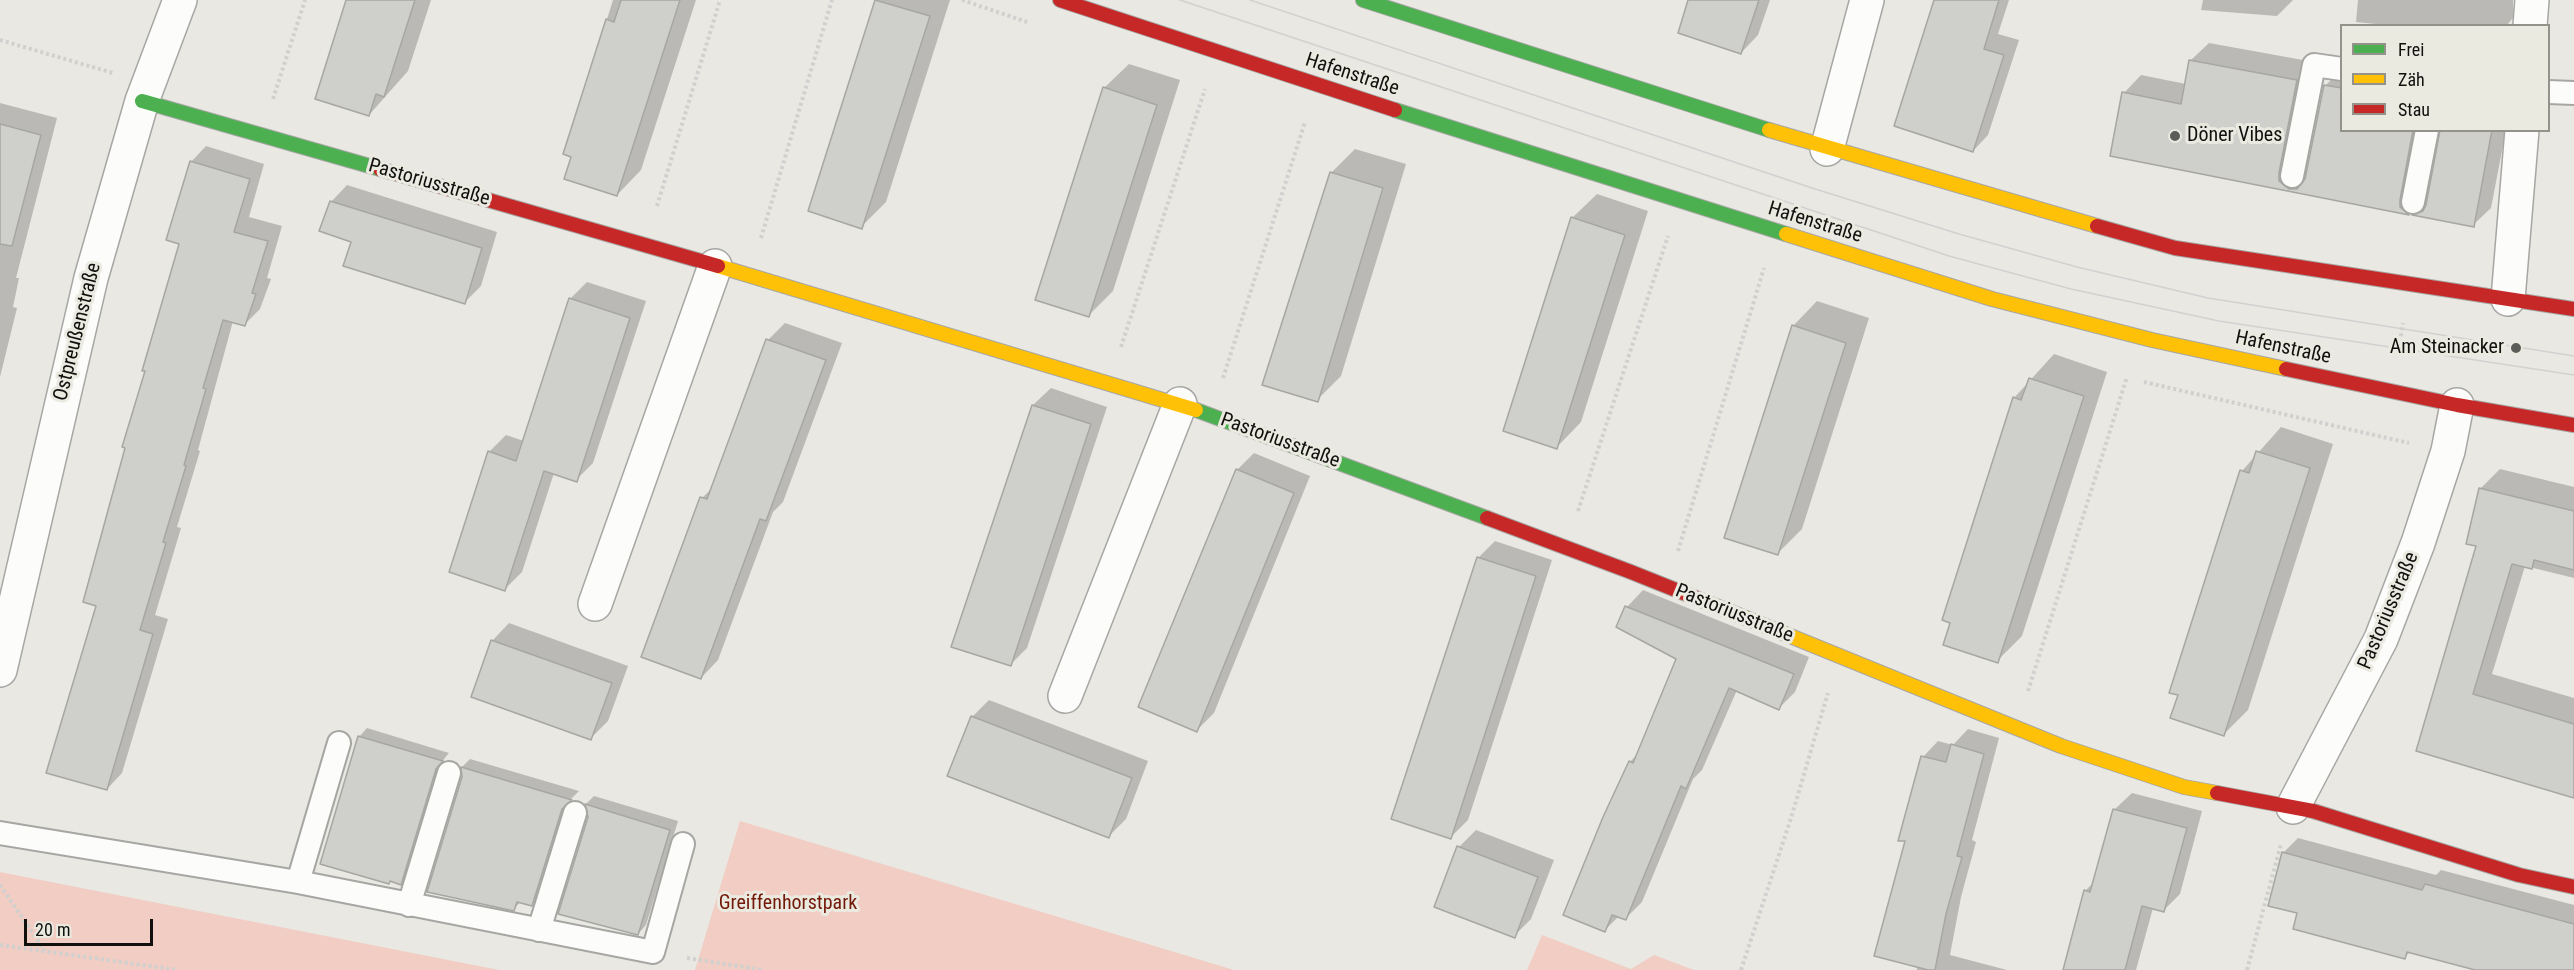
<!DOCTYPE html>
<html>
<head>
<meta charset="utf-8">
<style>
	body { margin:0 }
	#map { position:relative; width:2574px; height:970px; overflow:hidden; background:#e9e8e3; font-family:"Roboto Condensed",sans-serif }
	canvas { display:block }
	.legend { position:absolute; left:2340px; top:24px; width:210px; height:108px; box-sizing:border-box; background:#ebeae1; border:2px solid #93938c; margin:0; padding:8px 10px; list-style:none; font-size:18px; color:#10100d }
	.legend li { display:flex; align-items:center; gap:12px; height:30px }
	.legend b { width:30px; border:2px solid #93938c }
	.scale { position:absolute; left:24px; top:919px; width:129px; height:27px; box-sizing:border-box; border:3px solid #10100d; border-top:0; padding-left:8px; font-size:18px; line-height:21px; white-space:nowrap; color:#10100d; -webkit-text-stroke:4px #ebeae1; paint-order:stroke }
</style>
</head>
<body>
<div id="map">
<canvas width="2574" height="970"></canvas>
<ul class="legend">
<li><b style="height:8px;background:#4caf50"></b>Frei</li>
<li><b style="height:8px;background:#ffc107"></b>Zäh</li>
<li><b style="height:8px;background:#c62828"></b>Stau</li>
</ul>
<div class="scale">20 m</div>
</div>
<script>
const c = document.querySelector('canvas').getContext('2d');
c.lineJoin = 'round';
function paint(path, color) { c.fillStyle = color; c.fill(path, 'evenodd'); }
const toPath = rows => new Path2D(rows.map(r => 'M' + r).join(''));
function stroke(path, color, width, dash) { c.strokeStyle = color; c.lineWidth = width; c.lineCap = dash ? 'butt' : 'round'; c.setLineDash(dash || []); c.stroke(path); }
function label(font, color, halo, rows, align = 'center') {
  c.font = font + ' "Roboto Condensed",sans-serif'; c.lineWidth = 6; c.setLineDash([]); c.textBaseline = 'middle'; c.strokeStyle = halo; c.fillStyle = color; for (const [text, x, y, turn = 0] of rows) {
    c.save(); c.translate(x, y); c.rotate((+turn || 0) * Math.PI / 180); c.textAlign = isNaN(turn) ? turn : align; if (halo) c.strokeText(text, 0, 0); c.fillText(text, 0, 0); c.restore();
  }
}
paint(toPath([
	[740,821,1234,970,695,970],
	[0,872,499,970,0,970],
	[1542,935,1631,969,1654,955,1694,970,1527,970]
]), '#f1cdc3');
paint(toPath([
	[348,0,431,0,408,71,369,115],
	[613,0,696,0,641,170,617,195,573,156,565,153],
	[877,0,950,0,886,202,861,227,810,210],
	[1690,0,1770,0,1758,35,1741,53],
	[1935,0,2009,0,1998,34,2019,40,1988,135,1973,151],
	[2203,0,2293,0,2277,16,2201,10],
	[2358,0,2513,0,2513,18,2506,26,2395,26,2356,22],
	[2209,43,2314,62,2300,168,2308,172,2325,86,2342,69,2342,130,2427,130,2418,189,2426,196,2409,213,2111,155,2124,93,2141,75,2186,84,2191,60],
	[1129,64,1180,80,1113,291,1089,315,1104,88],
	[0,103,57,118,16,278,19,278,13,307,17,308,0,377],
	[2442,130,2506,130,2491,208,2473,225,2415,214,2428,200],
	[206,146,264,164,249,217,282,226,267,278,271,279,260,309,245,324,233,321,198,450,200,451,177,527,181,528,155,615,168,619,122,773,107,789,191,162],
	[1355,149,1406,164,1341,376,1317,400,1331,173],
	[347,185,497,232,481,286,465,302,352,241,331,202],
	[1597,194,1648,211,1581,422,1557,447,1572,218],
	[587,282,646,301,593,463,576,480,554,473,522,572,505,589,489,452,506,435,524,441,570,299],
	[1817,301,1869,318,1802,529,1777,554,1793,326],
	[785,323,842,343,783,502,773,512,718,660,701,678,702,498,713,487,768,340],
	[2054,354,2107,372,2022,636,1997,661,2014,398],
	[1051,388,1107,407,1027,648,1010,665,953,646,1033,405],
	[2281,427,2333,444,2248,710,2224,734,2242,471],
	[1254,453,1310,476,1214,713,1197,730,1237,470],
	[2500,469,2574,487,2574,578,2525,566,2492,674,2574,698,2574,796,2418,750,2478,545,2480,489],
	[1495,541,1552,560,1468,820,1451,837,1478,558],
	[1643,590,1809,657,1795,692,1779,708,1737,690,1702,770,1693,779,1642,902,1625,919,1619,916,1605,930,1630,762,1638,753,1678,658,1627,607],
	[509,623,628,666,608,721,591,738,492,641],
	[989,700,1148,761,1126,819,1109,836,972,717],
	[367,728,449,753,444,759,409,875,401,883,391,880,389,883,359,737],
	[1968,729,1999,738,1972,840,1976,842,1961,897,1950,955,2007,970,1917,970,1907,840,1923,757,1938,741,1953,745],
	[470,759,579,791,570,800,540,896,532,905,521,901,514,909,463,777,462,767],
	[2132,793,2202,811,2180,894,2164,910,2153,908,2136,970,2064,970,2085,891,2095,881,2115,809],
	[594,796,678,821,646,925,638,934,589,817,586,804],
	[1476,830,1554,860,1531,919,1514,936,1459,847],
	[2298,838,2436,875,2441,870,2574,905,2574,970,2481,970,2411,951,2405,957,2299,912,2283,853]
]), '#0003');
const building = toPath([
	[346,0,415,0,384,97,376,94,369,116,315,99,346,0],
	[621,0,680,0,617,196,564,179,571,157,563,154,606,19,614,22,621,0],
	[875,0,930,16,862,229,808,211,875,0],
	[1688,0,1759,0,1741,54,1678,33,1688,0],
	[1934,0,1999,0,1984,49,2004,55,1973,152,1894,126,1934,0],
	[2189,60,2297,80,2279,173,2279,181,2289,189,2297,189,2305,179,2324,85,2342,88,2342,130,2413,130,2400,200,2400,207,2409,215,2110,156,2122,92,2181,104,2189,60],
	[1103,87,1157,105,1089,317,1035,300,1103,87],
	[0,124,41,135,12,246,0,244,0,124],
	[2440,130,2492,130,2474,227,2412,215,2423,211,2426,205,2440,130],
	[190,161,250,179,234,232,268,241,252,293,256,294,245,326,223,320,214,351,203,388,206,389,184,465,186,466,163,542,166,543,140,630,153,634,107,790,46,773,96,606,83,602,125,448,122,447,145,371,142,371,179,244,166,240,190,161],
	[1330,172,1383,188,1318,402,1262,385,1330,172],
	[330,201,482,248,465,304,343,266,351,242,319,231,330,201],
	[1571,217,1625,235,1557,449,1503,431,1571,217],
	[569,298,630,318,577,482,544,471,505,591,449,572,488,451,516,461,569,298],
	[1792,325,1846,343,1778,555,1724,538,1792,325],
	[766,339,826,360,766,521,760,519,701,679,641,657,700,497,707,499,766,339],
	[2029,378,2084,396,1998,663,1943,645,1950,623,1942,620,2013,397,2021,400,2029,378],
	[1032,405,1091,424,1011,666,951,647,1032,405],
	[2256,451,2310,468,2224,736,2170,718,2178,695,2169,693,2240,470,2249,473,2256,451],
	[1236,469,1294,493,1197,732,1138,707,1236,469],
	[2479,488,2574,511,2574,570,2534,560,2532,569,2512,564,2473,694,2574,724,2574,798,2416,751,2476,546,2466,544,2479,488],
	[1477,557,1536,576,1451,839,1391,819,1477,557],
	[1625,606,1794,674,1779,710,1729,688,1686,789,1681,786,1626,920,1612,915,1605,932,1563,915,1603,817,1629,761,1633,763,1676,659,1616,627,1625,606],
	[491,640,612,683,591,740,471,697,491,640],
	[971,716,1132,778,1109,838,947,776,971,716],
	[358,736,443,761,436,769,401,885,390,881,389,884,320,864,358,736],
	[1951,744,1984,754,1957,856,1962,857,1946,914,1935,970,1928,970,1874,956,1905,841,1898,841,1921,756,1946,762,1951,744],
	[461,767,572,800,562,809,532,906,517,902,514,911,427,892,462,777,461,767],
	[585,804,670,830,638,935,558,914,588,817,585,804],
	[2113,809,2187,828,2164,912,2142,906,2125,970,2063,970,2084,890,2090,892,2113,809],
	[1457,846,1538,877,1515,938,1434,907,1457,846],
	[2282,852,2422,890,2425,884,2574,924,2574,970,2475,970,2407,952,2405,959,2293,929,2297,913,2268,906,2282,852]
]);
paint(building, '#cfcfcc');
stroke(building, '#a6a7a3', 1.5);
const lane = toPath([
	[2548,92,2574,93],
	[2292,176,2314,65,2342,69],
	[2413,202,2427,130],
	[0,833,298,882,339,743],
	[298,882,653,952,683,844],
	[409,905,449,773],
	[539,930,575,813]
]);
const street = toPath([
	[2530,26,2532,0],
	[1827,149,1867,0],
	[2508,299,2522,130],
	[595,604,715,266],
	[0,670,91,278,142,101,180,0],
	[1065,696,1180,404],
	[2293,807,2381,639,2418,543,2448,451,2457,405]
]);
const fast = toPath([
	[1363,0,1769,130],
	[142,101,380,169],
	[1395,110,1786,234],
	[1196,410,1487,518]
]);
const slow = toPath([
	[1769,130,2097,226],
	[1786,234,1992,299,2152,340,2286,369],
	[718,266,1196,410],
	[1736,614,2061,746,2184,787,2217,793]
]);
const jam = toPath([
	[1060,0,1395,110],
	[380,169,718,266],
	[2097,226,2175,248,2574,309],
	[2286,369,2457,405,2574,425],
	[1487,518,1631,572,1736,614],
	[2217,793,2313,811,2519,875,2574,887]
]);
stroke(lane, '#a6a6a3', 26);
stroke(street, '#a6a6a3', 36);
stroke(fast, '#a6a6a3', 16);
stroke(slow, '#a6a6a3', 16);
stroke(jam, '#a6a6a3', 16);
stroke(toPath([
	[962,0,1027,22],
	[0,40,113,73],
	[273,99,305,0],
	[657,206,720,0],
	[761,238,832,0],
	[1121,347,1205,89],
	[2398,354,2403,323],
	[1223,378,1305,122],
	[2144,382,2409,443],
	[1578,511,1668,236],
	[1678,551,1764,268],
	[2028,691,2127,377],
	[0,885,45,951],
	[0,945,178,970],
	[687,958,763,970],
	[1741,970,1791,818,1828,693],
	[2247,970,2281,844]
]), '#d0d0cf', 4, [3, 3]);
stroke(lane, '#fcfcfb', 22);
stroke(street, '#fcfcfb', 33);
stroke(fast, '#4caf50', 14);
stroke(slow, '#ffc107', 14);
stroke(jam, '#c62828', 14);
stroke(toPath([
	[1180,0,1949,256,2071,289,2219,321,2574,375],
	[1250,0,1812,188,1959,234,2077,267,2208,298,2574,356]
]), '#d1d1d0', 1.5);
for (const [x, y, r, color] of [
	[2175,136,6,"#5c5c58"],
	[2516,348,6,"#5c5c58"]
]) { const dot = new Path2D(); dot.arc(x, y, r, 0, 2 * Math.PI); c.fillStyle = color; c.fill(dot); stroke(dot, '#ebeae1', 2); }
label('20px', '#10100d', '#ebeae1', [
	["Hafenstraße",1352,75,18],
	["Pastoriusstraße",429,183,16],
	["Hafenstraße",1815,223,17],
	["Ostpreußenstraße",78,332,-76],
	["Hafenstraße",2283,348,12],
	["Pastoriusstraße",1280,441,20],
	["Pastoriusstraße",2389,611,-67],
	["Pastoriusstraße",1734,614,22]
]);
label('20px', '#10100d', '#ebeae1', [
	["Döner Vibes",2187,136],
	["Am Steinacker",2504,348,"right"]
], 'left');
label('20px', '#731909', '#ebeae1', [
	["Greiffenhorstpark",788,904]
]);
</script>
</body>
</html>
